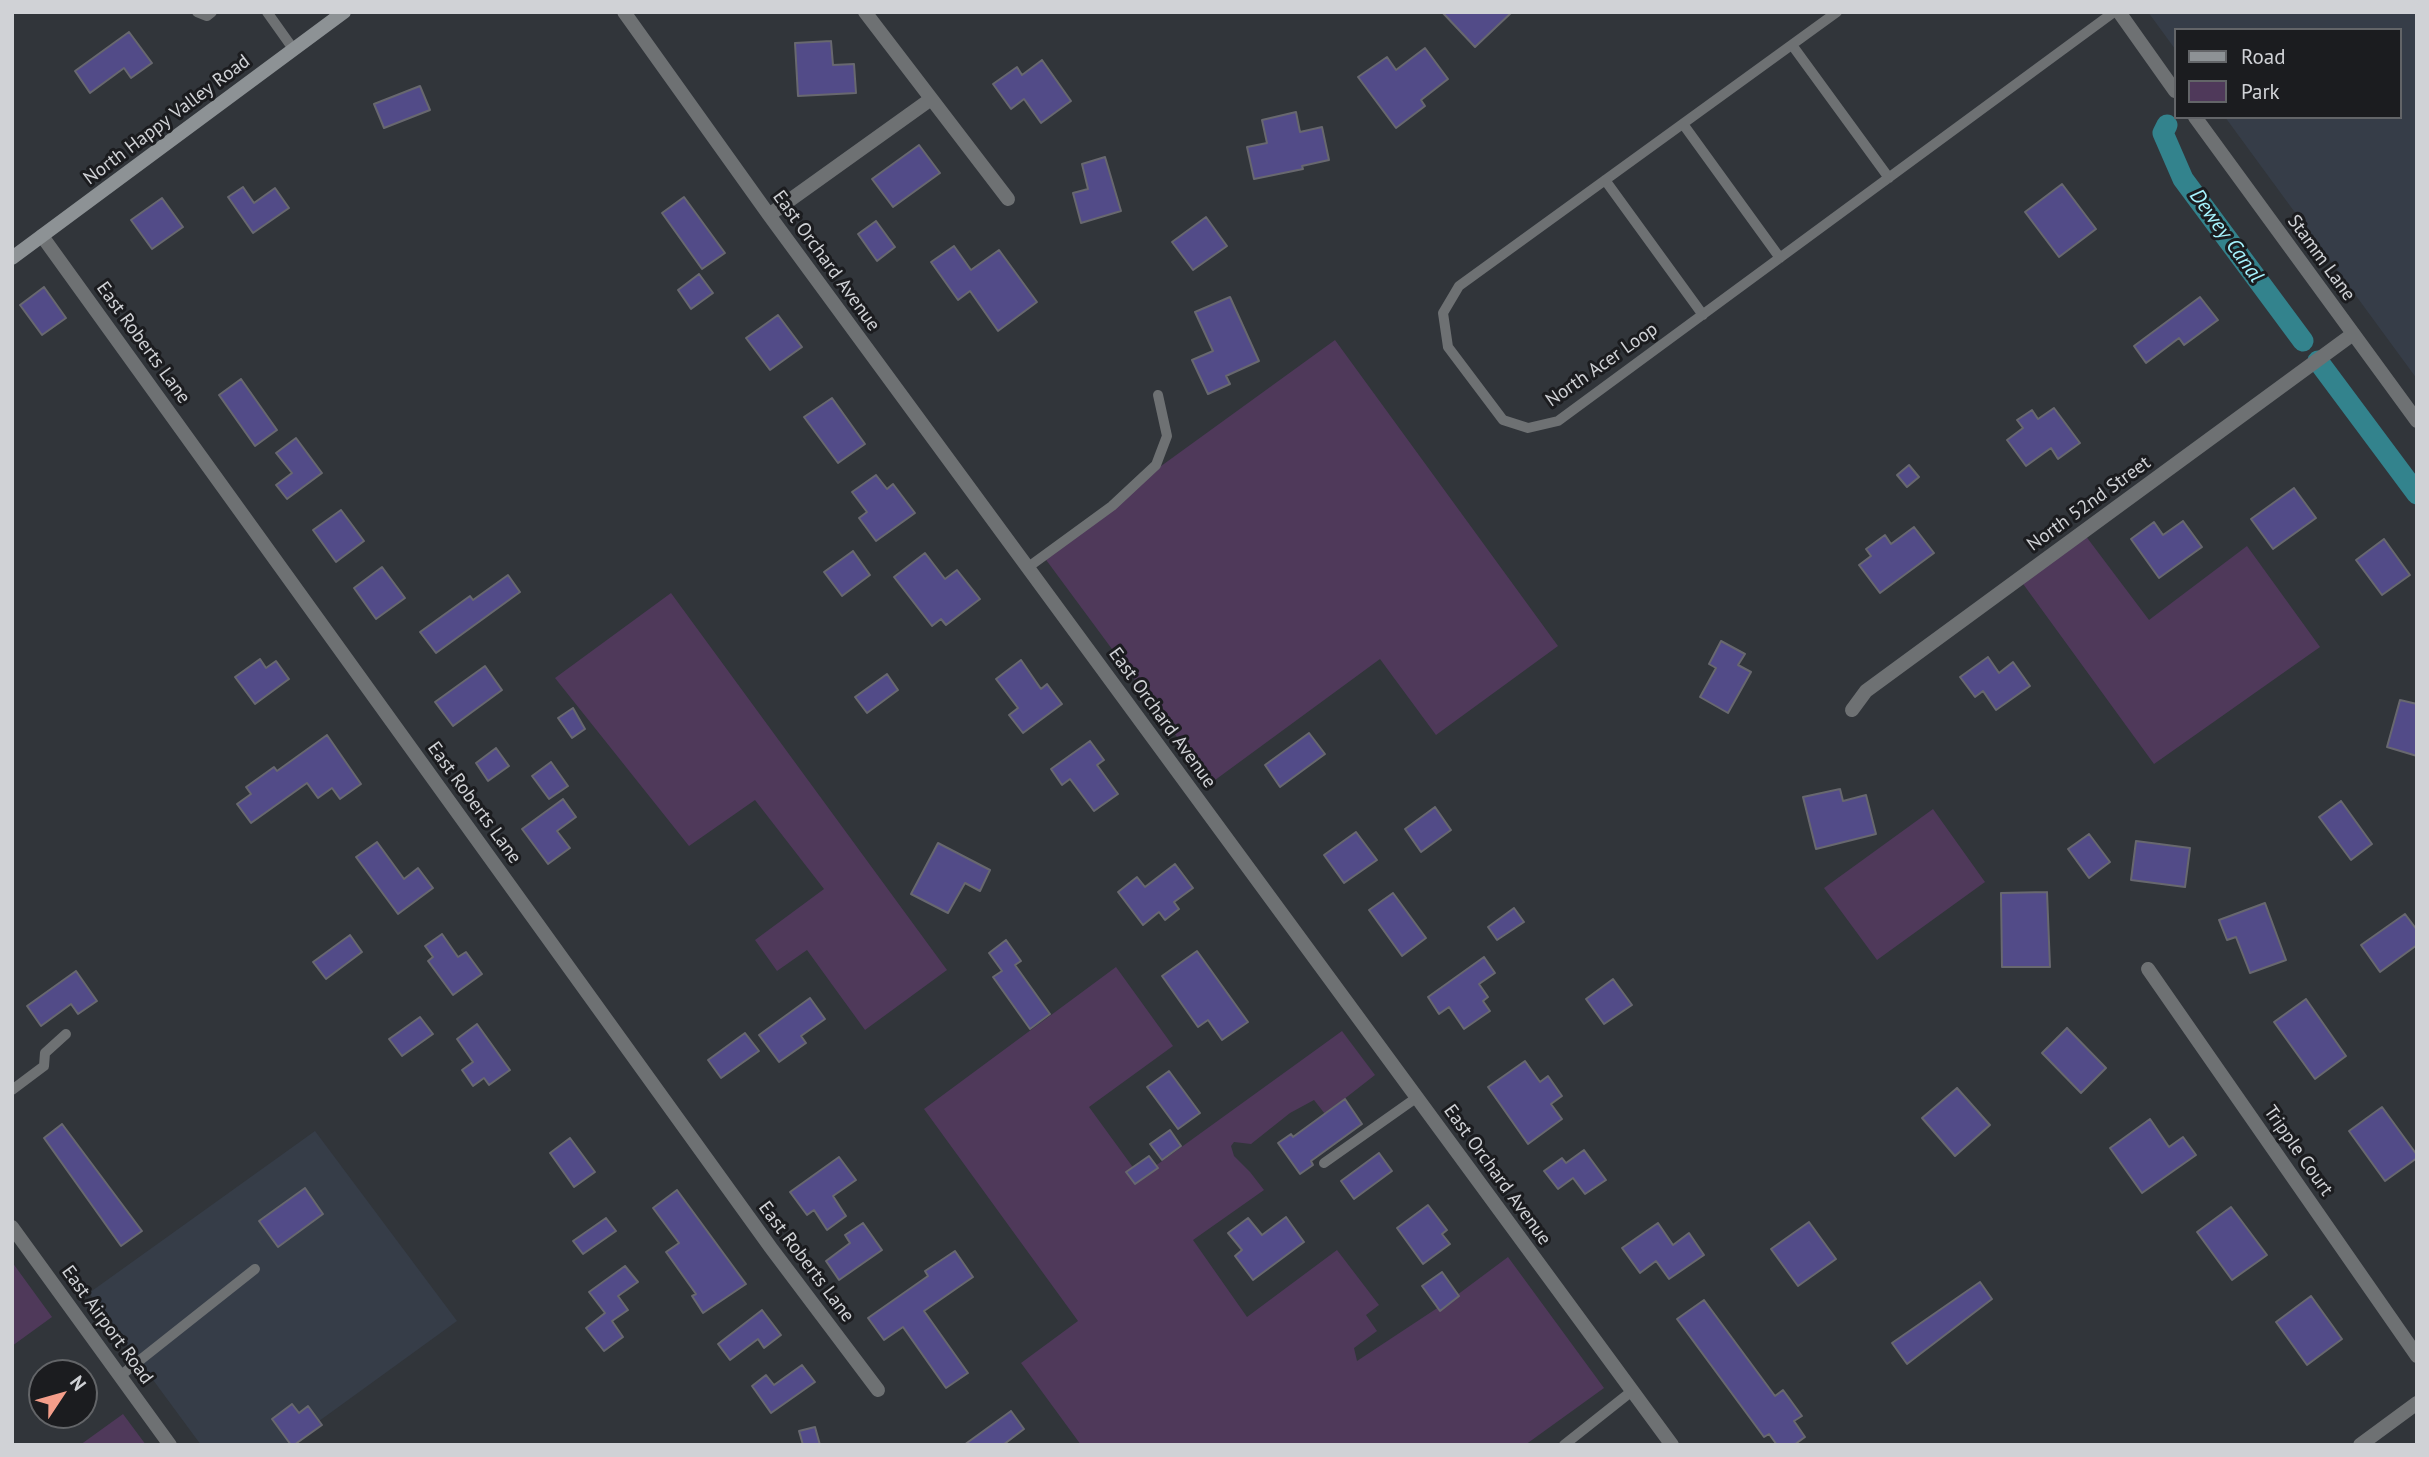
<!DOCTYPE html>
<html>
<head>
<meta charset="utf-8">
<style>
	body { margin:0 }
	#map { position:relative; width:2429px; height:1457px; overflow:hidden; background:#31353a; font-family:"PT Sans",sans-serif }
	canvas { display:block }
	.frame { position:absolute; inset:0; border:14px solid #d0d2d6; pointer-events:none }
	.legend { position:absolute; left:2174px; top:28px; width:228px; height:91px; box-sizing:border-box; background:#1b1c1f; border:2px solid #636568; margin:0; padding:9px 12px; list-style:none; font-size:21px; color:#d0d2d6 }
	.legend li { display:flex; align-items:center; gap:14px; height:35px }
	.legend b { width:35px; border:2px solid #636568 }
	.north { position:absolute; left:28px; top:1359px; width:70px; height:70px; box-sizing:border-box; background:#1b1c1f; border:2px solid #636568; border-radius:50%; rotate:54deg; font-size:19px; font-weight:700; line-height:28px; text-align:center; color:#d0d2d6 }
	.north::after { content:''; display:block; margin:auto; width:24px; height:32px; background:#f49e8a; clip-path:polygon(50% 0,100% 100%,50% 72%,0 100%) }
</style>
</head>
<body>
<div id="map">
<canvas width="2429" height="1457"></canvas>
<div class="frame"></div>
<ul class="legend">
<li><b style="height:9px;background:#8d9295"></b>Road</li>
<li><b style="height:19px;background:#4f395a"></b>Park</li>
</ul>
<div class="north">N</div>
</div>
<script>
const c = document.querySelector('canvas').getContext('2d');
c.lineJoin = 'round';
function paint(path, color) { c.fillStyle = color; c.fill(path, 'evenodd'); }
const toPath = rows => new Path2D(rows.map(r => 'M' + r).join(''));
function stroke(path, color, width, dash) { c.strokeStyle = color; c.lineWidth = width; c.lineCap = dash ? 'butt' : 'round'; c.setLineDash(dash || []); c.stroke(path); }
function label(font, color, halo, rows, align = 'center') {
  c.font = font + ' "PT Sans",sans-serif'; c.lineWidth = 6; c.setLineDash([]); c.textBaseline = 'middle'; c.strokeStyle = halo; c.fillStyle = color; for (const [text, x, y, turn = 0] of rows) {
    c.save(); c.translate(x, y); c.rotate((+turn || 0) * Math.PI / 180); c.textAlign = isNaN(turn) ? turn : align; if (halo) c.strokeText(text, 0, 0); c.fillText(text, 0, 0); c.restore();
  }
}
paint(toPath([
	[2148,12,2417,12,2417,379,2225,117,2399,117,2399,30,2175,30,2175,49],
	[315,1131,457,1321,286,1445,201,1445,89,1293]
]), '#363d48');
paint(toPath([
	[1335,340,1558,646,1436,735,1380,659,1211,783,1041,553],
	[2085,535,2149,620,2247,546,2320,647,2154,764,2021,581],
	[671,593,947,970,865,1030,807,950,777,971,755,940,824,889,755,800,689,846,555,678],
	[1933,809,1985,882,1877,960,1824,888],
	[1116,967,1173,1046,1089,1107,1140,1177,1342,1031,1375,1075,1325,1114,1314,1100,1290,1113,1251,1144,1234,1142,1231,1146,1234,1156,1250,1172,1264,1190,1193,1240,1247,1317,1337,1250,1379,1305,1366,1315,1377,1331,1354,1348,1357,1361,1457,1295,1508,1257,1604,1388,1525,1445,1081,1445,1021,1363,1078,1321,924,1109],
	[12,1262,52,1317,12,1346],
	[123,1414,146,1445,80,1445]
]), '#4f395a');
stroke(toPath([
	[2167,125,2163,133,2183,179,2303,341],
	[2318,361,2417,494]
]), '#33838d', 21);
const building = toPath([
	[1442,12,1512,12,1475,47,1442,12],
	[129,32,152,63,131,78,124,68,90,93,75,71,129,32],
	[831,41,833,65,854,64,856,93,798,96,795,43,831,41],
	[1425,48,1448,79,1421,100,1425,106,1396,128,1358,77,1387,57,1396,70,1425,48],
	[1042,60,1071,101,1041,123,1024,99,1011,109,993,84,1017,67,1022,75,1042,60],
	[420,86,430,110,384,128,374,104,420,86],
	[1296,112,1300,132,1322,127,1329,160,1302,166,1303,169,1254,179,1247,147,1267,143,1262,120,1296,112],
	[919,145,940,173,893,207,872,179,919,145],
	[1105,157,1121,211,1081,223,1073,193,1088,189,1082,164,1105,157],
	[2062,184,2096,229,2059,257,2025,212,2062,184],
	[243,187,254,203,275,188,289,208,253,233,228,197,243,187],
	[684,197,725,253,702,269,662,213,684,197],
	[162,198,183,227,152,249,131,220,162,198],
	[1206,217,1227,246,1193,270,1172,242,1206,217],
	[876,221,895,247,877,261,858,234,876,221],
	[954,246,971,270,999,250,1037,302,998,331,970,291,958,300,931,262,954,246],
	[699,274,713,293,691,309,678,290,699,274],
	[44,287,66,318,42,335,20,305,44,287],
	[1230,297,1259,361,1226,376,1230,384,1208,394,1192,360,1213,351,1195,312,1230,297],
	[2200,297,2218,320,2184,345,2179,338,2146,363,2134,346,2200,297],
	[778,315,802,347,770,370,746,338,778,315],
	[241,379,277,430,255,446,219,395,241,379],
	[832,398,865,444,838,463,804,417,832,398],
	[2054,408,2080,443,2058,459,2051,448,2026,466,2007,440,2023,428,2017,420,2032,410,2038,419,2054,408],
	[296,438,322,473,287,499,276,485,292,473,276,453,296,438],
	[1909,465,1919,477,1907,487,1897,475,1909,465],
	[876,475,887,489,893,484,915,513,876,541,859,518,867,512,852,492,876,475],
	[2294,488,2316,518,2273,549,2251,519,2294,488],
	[341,510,364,541,336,562,313,530,341,510],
	[2183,521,2202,547,2159,578,2131,539,2154,522,2163,535,2183,521],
	[1914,527,1934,553,1880,593,1859,565,1871,556,1866,549,1885,535,1891,544,1914,527],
	[2384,539,2410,575,2382,595,2356,560,2384,539],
	[853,551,870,575,842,596,824,572,853,551],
	[925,553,945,579,957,570,980,599,946,625,941,619,932,626,894,577,925,553],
	[382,567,405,598,376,619,354,588,382,567],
	[508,575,520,592,436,653,420,632,470,596,473,600,508,575],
	[1721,641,1745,654,1738,665,1751,672,1728,713,1700,697,1716,668,1709,664,1721,641],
	[1988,657,1999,673,2013,662,2030,686,1996,710,1983,691,1975,697,1960,677,1988,657],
	[260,659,266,668,276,661,289,679,255,704,235,677,260,659],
	[1021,660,1041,689,1047,684,1062,704,1023,733,1009,715,1018,708,996,679,1021,660],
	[485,666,502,690,453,726,435,702,485,666],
	[887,674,898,690,867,713,855,697,887,674],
	[2400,700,2417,704,2417,756,2387,747,2400,700],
	[573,708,585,729,572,738,558,718,573,708],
	[1309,733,1325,754,1280,787,1265,765,1309,733],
	[327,735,361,784,340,799,332,788,318,798,307,783,251,823,237,804,251,794,246,787,274,767,277,771,327,735],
	[1090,741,1104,760,1097,765,1118,794,1094,811,1070,779,1062,785,1051,769,1090,741],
	[496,748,509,766,488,781,476,763,496,748],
	[551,762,568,786,549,799,532,776,551,762],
	[1840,789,1843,801,1866,795,1876,834,1816,849,1803,797,1840,789],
	[563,799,576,817,557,831,570,848,548,864,522,829,563,799],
	[2341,801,2372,844,2351,860,2319,817,2341,801],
	[1435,807,1451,830,1421,852,1405,829,1435,807],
	[1356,832,1377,860,1344,883,1324,855,1356,832],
	[2089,834,2110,862,2089,878,2068,849,2089,834],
	[2136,841,2190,848,2185,887,2131,880,2136,841],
	[377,842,404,879,418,868,433,888,398,914,356,857,377,842],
	[938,843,990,870,980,891,965,883,948,913,911,894,938,843],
	[1175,864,1193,888,1174,902,1179,909,1165,920,1159,912,1143,925,1118,892,1137,877,1145,887,1175,864],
	[2047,892,2050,967,2002,967,2001,893,2047,892],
	[1393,893,1426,938,1402,956,1369,910,1393,893],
	[2265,903,2286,960,2250,973,2236,937,2227,940,2219,920,2265,903],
	[1514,908,1524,922,1497,940,1488,927,1514,908],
	[2405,914,2417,930,2417,945,2380,972,2361,945,2405,914],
	[442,934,458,957,466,952,482,974,453,995,428,961,433,957,425,946,442,934],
	[350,935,362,952,326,979,313,962,350,935],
	[1006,940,1021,961,1015,965,1050,1014,1030,1029,993,977,1002,971,989,953,1006,940],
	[1197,951,1248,1022,1222,1040,1208,1020,1198,1027,1162,976,1197,951],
	[1484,957,1495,973,1479,984,1488,997,1483,1001,1490,1011,1464,1029,1449,1007,1439,1014,1428,997,1484,957],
	[76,971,97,1001,78,1014,71,1004,41,1026,27,1006,76,971],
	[1613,979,1632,1005,1604,1024,1586,999,1613,979],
	[810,998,825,1019,801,1036,806,1043,779,1062,759,1035,810,998],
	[2306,999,2346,1056,2315,1079,2274,1022,2306,999],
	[420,1017,433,1034,402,1056,389,1039,420,1017],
	[477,1024,510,1070,489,1085,484,1078,473,1086,462,1070,473,1062,457,1039,477,1024],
	[2067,1028,2106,1068,2081,1093,2042,1053,2067,1028],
	[745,1033,759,1051,721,1078,708,1060,745,1033],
	[1525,1061,1540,1082,1548,1076,1562,1096,1551,1104,1562,1119,1528,1144,1488,1087,1525,1061],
	[1169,1071,1200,1113,1178,1129,1147,1087,1169,1071],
	[1957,1088,1990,1125,1955,1156,1922,1118,1957,1088],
	[1345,1099,1362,1124,1311,1161,1313,1165,1300,1174,1278,1143,1291,1134,1293,1137,1345,1099],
	[2382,1107,2417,1155,2417,1158,2385,1181,2349,1131,2382,1107],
	[2150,1119,2169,1147,2183,1137,2196,1155,2142,1193,2110,1148,2150,1119],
	[62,1124,142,1231,121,1246,44,1138,62,1124],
	[1170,1130,1181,1146,1162,1160,1150,1144,1170,1130],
	[570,1138,595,1172,574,1187,550,1153,570,1138],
	[1584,1150,1606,1180,1585,1194,1573,1178,1558,1189,1544,1171,1562,1158,1566,1163,1584,1150],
	[1379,1153,1392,1171,1354,1199,1341,1181,1379,1153],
	[1149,1156,1158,1168,1135,1184,1126,1172,1149,1156],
	[839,1157,856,1180,833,1196,846,1216,827,1230,814,1210,807,1215,790,1192,839,1157],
	[305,1188,323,1214,278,1247,259,1221,305,1188],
	[677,1190,746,1284,703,1313,692,1296,696,1294,666,1252,679,1243,653,1208,677,1190],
	[1428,1205,1447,1230,1442,1234,1450,1244,1423,1264,1397,1228,1428,1205],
	[2231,1207,2267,1255,2232,1280,2197,1232,2231,1207],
	[1286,1217,1304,1242,1253,1280,1235,1256,1242,1250,1228,1233,1248,1218,1262,1235,1286,1217],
	[606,1218,616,1231,583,1254,573,1241,606,1218],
	[1809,1222,1836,1259,1798,1286,1771,1249,1809,1222],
	[863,1223,882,1250,839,1280,826,1261,850,1243,845,1235,863,1223],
	[1658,1223,1673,1245,1689,1233,1704,1255,1669,1279,1656,1261,1640,1273,1622,1248,1658,1223],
	[955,1251,973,1277,924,1311,968,1373,946,1388,903,1327,884,1340,868,1318,928,1276,925,1271,955,1251],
	[625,1266,638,1282,618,1296,628,1310,612,1321,623,1337,604,1351,586,1328,605,1313,589,1292,625,1266],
	[1442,1272,1459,1296,1440,1311,1422,1286,1442,1272],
	[1980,1282,1992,1299,1907,1364,1892,1343,1980,1282],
	[2311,1296,2342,1339,2307,1365,2276,1322,2311,1296],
	[1704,1300,1775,1396,1783,1390,1802,1416,1794,1421,1805,1437,1794,1445,1777,1445,1769,1434,1764,1437,1677,1319,1704,1300],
	[762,1310,781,1335,764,1348,758,1339,730,1360,718,1344,762,1310],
	[802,1365,815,1382,771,1413,752,1386,766,1375,774,1385,802,1365],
	[292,1404,299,1413,308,1406,322,1425,294,1445,291,1445,272,1419,292,1404],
	[1011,1411,1024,1429,1003,1445,964,1445,1011,1411],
	[815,1427,820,1445,803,1445,799,1431,815,1427]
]);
paint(building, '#524b88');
stroke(building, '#68686f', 2);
stroke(toPath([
	[197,12,207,16,212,12],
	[267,12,294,50],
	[1837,12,1459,286,1443,313,1448,347,1503,420,1528,428,1558,421,2114,12],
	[1792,45,1889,178],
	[1683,124,1780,258],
	[1605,180,1703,315],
	[1027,568,1112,506,1156,465,1167,436,1158,395],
	[12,1090,44,1066,45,1053,66,1034],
	[1324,1163,1416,1098],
	[120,1376,255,1269],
	[1564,1445,1632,1391]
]), '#6e7173', 10);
stroke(toPath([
	[624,12,769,215,1672,1445],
	[865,12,1008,199],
	[769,215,931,99],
	[42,236,771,1248,878,1390],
	[1852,710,1866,691,2353,334],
	[2148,969,2417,1356],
	[2360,1445,2417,1403]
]), '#6e7173', 14);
stroke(toPath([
	[2119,12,2175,91],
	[2195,117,2417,421],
	[12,1227,170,1445]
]), '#6e7173', 14);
stroke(toPath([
	[12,258,344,12]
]), '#8d9295', 14);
label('19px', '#d0d2d6', '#1b1c1f', [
	["North Happy Valley Road",167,120,-37],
	["Stamm Lane",2321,258,54],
	["East Orchard Avenue",826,261,54],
	["East Roberts Lane",143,343,54],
	["North Acer Loop",1602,365,-35],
	["North 52nd Street",2089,504,-36],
	["East Orchard Avenue",1162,718,54],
	["East Roberts Lane",474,803,54],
	["Tripple Court",2298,1151,55],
	["East Orchard Avenue",1497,1175,54],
	["East Roberts Lane",806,1262,53],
	["East Airport Road",107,1325,54]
]);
label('italic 21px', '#a6f3fe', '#1b1c1f', [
	["Dewey Canal",2226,236,54]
]);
</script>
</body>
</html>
